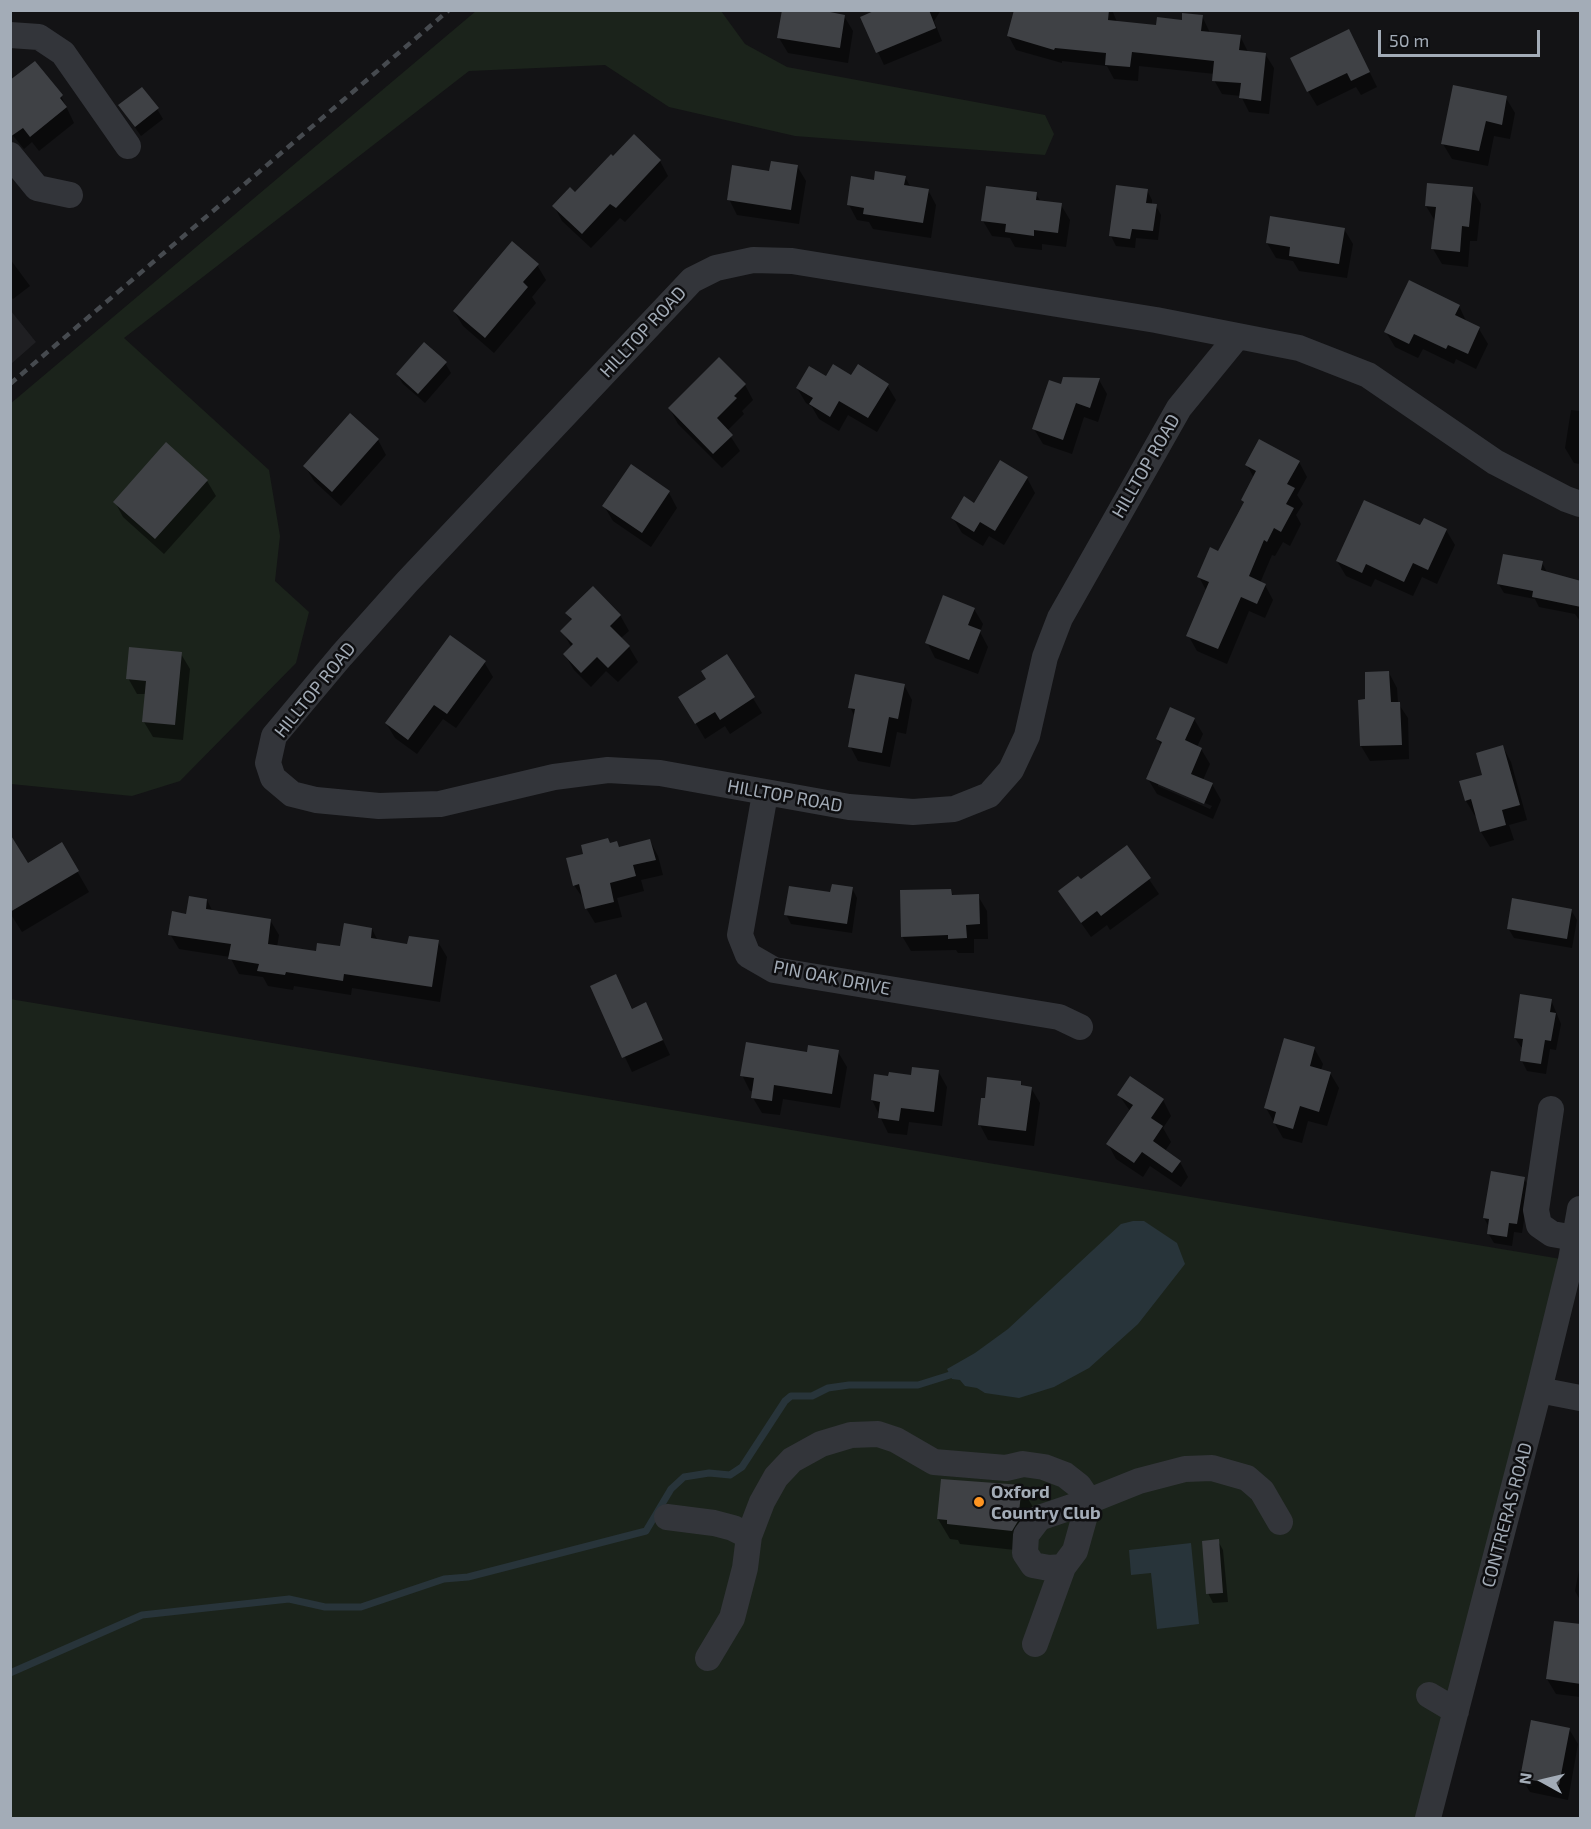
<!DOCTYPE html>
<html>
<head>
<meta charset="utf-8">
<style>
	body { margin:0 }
	#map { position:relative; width:1591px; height:1829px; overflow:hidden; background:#131315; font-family:"Exo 2",sans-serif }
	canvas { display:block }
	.frame { position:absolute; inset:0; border:12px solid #a3acb7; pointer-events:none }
	.north { position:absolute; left:1513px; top:1751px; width:60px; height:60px; -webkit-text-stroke:4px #0e0e10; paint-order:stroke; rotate:278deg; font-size:16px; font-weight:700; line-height:24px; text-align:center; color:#a3acb7 }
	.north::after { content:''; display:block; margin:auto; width:21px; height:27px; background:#a3acb7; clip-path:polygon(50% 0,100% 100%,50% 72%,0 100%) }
	.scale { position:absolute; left:1378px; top:30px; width:162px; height:27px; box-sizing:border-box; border:3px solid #a3acb7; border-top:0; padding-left:8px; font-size:18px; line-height:21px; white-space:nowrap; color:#a3acb7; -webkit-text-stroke:4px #0e0e10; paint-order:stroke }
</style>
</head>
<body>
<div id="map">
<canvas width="1591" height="1829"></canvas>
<div class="frame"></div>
<div class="north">N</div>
<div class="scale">50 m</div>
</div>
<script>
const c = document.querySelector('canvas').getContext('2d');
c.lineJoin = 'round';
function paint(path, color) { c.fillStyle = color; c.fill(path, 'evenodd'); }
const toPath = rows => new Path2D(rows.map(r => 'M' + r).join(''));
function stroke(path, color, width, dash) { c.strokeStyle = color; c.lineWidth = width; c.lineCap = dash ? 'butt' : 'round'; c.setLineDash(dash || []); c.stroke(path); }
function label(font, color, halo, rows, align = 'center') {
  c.font = font + ' "Exo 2",sans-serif'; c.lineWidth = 5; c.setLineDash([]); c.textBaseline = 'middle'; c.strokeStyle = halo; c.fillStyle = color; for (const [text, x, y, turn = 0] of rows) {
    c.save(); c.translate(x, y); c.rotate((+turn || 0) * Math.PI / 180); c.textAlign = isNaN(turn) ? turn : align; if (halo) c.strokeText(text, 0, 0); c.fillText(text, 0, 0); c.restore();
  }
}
paint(toPath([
	[11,311,36,342,11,364,10,364]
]), '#1f1f22');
paint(toPath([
	[476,11,721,11,745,44,787,67,1045,115,1054,134,1045,155,795,136,669,107,605,65,469,71,124,338,269,470,280,536,275,581,309,612,296,663,180,781,132,796,11,784,10,404],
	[10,999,1561,1259,1416,1818,11,1818]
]), '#1b231b');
paint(toPath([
	[1133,1221,1144,1221,1177,1243,1185,1264,1138,1324,1089,1368,1054,1387,1019,1398,985,1393,977,1388,965,1386,960,1380,952,1379,947,1369,975,1353,1008,1329,1121,1224],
	[1191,1543,1199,1624,1157,1629,1151,1573,1131,1575,1129,1550]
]), '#28343a');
paint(toPath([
	[880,10,941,10,934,21,942,41,884,65,862,18],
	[1016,10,1112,10,1117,22,1157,26,1202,16,1210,33,1240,36,1248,52,1265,54,1274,68,1269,114,1249,112,1241,96,1222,94,1214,80,1215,74,1139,66,1138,81,1114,79,1107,66,1062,61,1062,63,1016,50,1008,35],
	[844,16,853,31,848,63,788,53,779,38],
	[1349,31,1377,87,1361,95,1356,87,1317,106,1308,91],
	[61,96,74,123,39,151,32,142,24,149,10,132],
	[1506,98,1515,113,1510,139,1494,136,1488,166,1452,159,1443,144],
	[120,106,157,109,163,119,141,136],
	[614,158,660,161,668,176,625,222,620,218,591,248,562,221,554,206,575,194],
	[797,166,806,181,799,224,737,215,729,199,770,173],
	[905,177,911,188,928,190,936,205,931,238,873,229,869,222,857,220,849,205,875,181],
	[1472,189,1481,204,1477,241,1470,241,1468,267,1442,264,1433,249,1435,221,1426,206],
	[1147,190,1152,200,1152,205,1156,206,1161,215,1158,240,1136,238,1135,248,1116,246,1111,236],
	[1036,194,1041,202,1061,205,1070,220,1066,247,1042,244,1042,250,1015,247,1010,238,992,236,983,221],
	[1344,229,1353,244,1347,278,1299,271,1293,261,1276,258,1267,243],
	[10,259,30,286,13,299,10,296],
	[537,265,546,280,532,297,536,303,494,353,463,326,454,311],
	[1459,306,1467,323,1479,329,1488,344,1476,369,1456,359,1454,364,1423,349,1418,358,1395,347,1386,332],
	[445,363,451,373,425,403,403,384,397,374],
	[851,377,887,385,896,400,877,432,848,415,839,431,819,419,812,407,806,403,797,388,826,378],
	[1099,380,1107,394,1098,422,1084,417,1072,454,1043,444,1034,429],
	[745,385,753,400,742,411,744,414,727,431,740,451,722,468,678,424,670,409],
	[1571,410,1580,411,1580,464,1574,463,1565,448],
	[378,440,386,455,341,506,314,481,305,466],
	[1299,462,1307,477,1297,495,1303,504,1296,515,1301,524,1290,546,1283,542,1275,556,1272,555,1260,583,1265,585,1273,600,1265,618,1249,611,1227,664,1197,651,1188,635,1207,592,1199,577,1219,553,1245,505,1242,500,1254,478,1247,465],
	[1027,478,1035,493,1004,545,989,536,983,546,962,533,953,518],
	[207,481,216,496,164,554,123,517,115,502],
	[669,493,677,508,651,547,613,521,604,506],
	[1421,527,1446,530,1455,545,1437,584,1422,577,1413,596,1375,579,1371,587,1346,576,1337,561],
	[1542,563,1547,572,1580,582,1580,621,1575,614,1539,607,1535,599,1504,593,1498,583],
	[974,609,983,624,980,632,988,647,978,674,935,658,927,642],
	[567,613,620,615,629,631,621,638,629,647,638,662,618,682,606,671,591,687,574,670,565,655,572,648,562,631,572,621],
	[181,654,190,669,183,740,153,737,144,722,146,694,137,694,128,678],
	[727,656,762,713,730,734,725,726,705,739,689,712,708,680],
	[484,662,493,677,456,728,443,719,417,754,395,738,386,723],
	[1389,673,1397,688,1398,703,1408,718,1409,759,1370,761,1361,746,1367,701],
	[904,685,912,700,906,734,897,732,890,767,858,761,850,746,855,717,850,707],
	[1194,719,1203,734,1197,747,1201,749,1210,764,1203,780,1212,784,1221,800,1213,819,1157,794,1148,779,1162,746,1157,739],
	[1158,783,1212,806,1210,809,1158,786],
	[1503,747,1511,762,1527,820,1509,825,1514,840,1490,847,1481,832,1477,815,1475,816,1466,801],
	[10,837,27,865,62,845,89,892,22,932,10,913],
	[650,841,658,856,663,875,641,880,644,891,617,898,622,917,595,923,586,908,584,900,574,885,585,855,617,843,620,848],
	[1127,847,1159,894,1110,930,1107,925,1091,937,1069,906,1080,881],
	[852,888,857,898,852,933,791,924,786,914,832,894],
	[950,890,954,897,978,896,987,911,988,939,974,939,974,953,958,953,956,950,911,951,902,936],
	[207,900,213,912,270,920,279,935,277,947,317,953,341,948,372,929,378,941,409,946,438,942,447,957,440,1002,352,988,351,995,294,986,293,990,268,986,263,977,239,974,230,957,179,949,170,934,187,915],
	[1571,910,1577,920,1572,948,1514,938,1508,928],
	[616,976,633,1010,646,1004,670,1055,632,1072,592,987],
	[1551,1000,1561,1024,1556,1050,1550,1049,1546,1074,1527,1071,1522,1061,1524,1048,1521,1047,1515,1038],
	[1314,1048,1323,1064,1321,1070,1330,1073,1339,1088,1327,1126,1308,1121,1302,1143,1283,1138,1266,1108],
	[838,1052,847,1067,840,1108,783,1099,780,1115,762,1113,753,1098,754,1091,750,1091,742,1075,808,1054],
	[938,1071,947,1087,942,1126,909,1122,907,1135,888,1133,872,1100,913,1076],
	[1020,1082,1023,1087,1031,1088,1040,1103,1034,1146,988,1140,980,1125],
	[1119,1095,1163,1100,1171,1116,1163,1128,1171,1142,1165,1151,1180,1162,1188,1177,1181,1187,1150,1166,1143,1177,1116,1159,1108,1144,1130,1111],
	[1524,1178,1529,1188,1522,1233,1514,1232,1512,1246,1494,1243,1488,1233,1489,1227,1484,1218],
	[1021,1487,1033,1507,1029,1542,1024,1551,960,1544,958,1540,950,1539,938,1519],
	[1218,1541,1223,1550,1228,1602,1213,1603,1208,1593],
	[1580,1565,1580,1600,1575,1591],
	[1580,1626,1580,1697,1556,1694,1547,1679],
	[1569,1729,1578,1744,1568,1800,1530,1792,1521,1777]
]), '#0007');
stroke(toPath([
	[10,1673,142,1615,289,1599,325,1607,361,1607,444,1579,468,1577,646,1531,671,1489,684,1477,709,1473,730,1475,742,1467,785,1401,791,1396,812,1396,828,1388,849,1385,918,1385,950,1375]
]), '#28343a', 7);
paint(toPath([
	[782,10,820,10,845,15,840,48,777,38],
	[876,10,929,10,936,28,876,53,860,17],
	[1014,10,1109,10,1108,20,1156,25,1157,17,1182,20,1182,13,1203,15,1201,31,1241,35,1239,50,1266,53,1261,101,1239,98,1241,83,1212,81,1214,61,1132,52,1130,67,1105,65,1106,53,1055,48,1054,50,1007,36],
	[1349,29,1370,72,1351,81,1347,73,1307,92,1290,58],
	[35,61,63,95,60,98,67,107,30,137,23,128,10,137,10,80],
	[1453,85,1507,96,1502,125,1486,121,1479,151,1441,144],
	[142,87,159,108,135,127,118,105],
	[634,134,661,160,616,208,610,204,582,234,552,206,570,187,575,192,611,154,613,156],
	[771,161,798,165,791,210,727,200,732,165,769,171],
	[875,171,906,176,904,185,929,189,923,223,863,214,864,208,847,205,851,176,874,180],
	[1427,183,1473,187,1469,227,1462,226,1460,252,1431,249,1436,207,1425,206],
	[1116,185,1148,189,1146,203,1157,204,1153,231,1132,229,1130,239,1109,236],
	[986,186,1037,192,1036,200,1062,203,1058,233,1034,230,1034,236,1005,232,1006,224,981,221],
	[1270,216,1345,228,1339,264,1289,256,1290,247,1266,243],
	[512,241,539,264,523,282,528,287,485,338,453,311],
	[1409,280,1460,305,1455,315,1480,327,1468,354,1448,345,1446,349,1414,334,1409,344,1384,332],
	[424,342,447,362,418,394,396,374],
	[719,357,746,384,734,396,737,398,717,418,733,435,713,454,668,408],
	[833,364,851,375,858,364,889,384,868,418,839,401,830,417,809,404,813,398,796,388,809,366,826,376],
	[1063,377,1100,378,1090,408,1076,403,1063,440,1032,429,1049,380,1061,384],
	[350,413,379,439,332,492,303,466],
	[1259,439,1300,461,1287,484,1295,488,1286,504,1294,508,1281,532,1274,528,1267,542,1264,540,1249,576,1266,584,1257,604,1241,597,1218,649,1186,636,1209,582,1197,577,1210,547,1218,551,1244,502,1241,500,1256,471,1245,465],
	[166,442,208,480,155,539,113,502],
	[1000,460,1028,477,995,531,980,522,974,532,951,518,964,496,974,503],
	[631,464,670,491,642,533,602,506],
	[1364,500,1420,525,1424,518,1447,529,1428,570,1413,563,1404,582,1366,564,1362,573,1336,561],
	[1503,554,1543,561,1541,570,1581,581,1581,607,1532,597,1533,591,1497,584],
	[593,586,621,615,610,626,630,646,608,668,597,657,581,673,563,654,573,644,560,631,572,619,565,613],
	[943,595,975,608,968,625,981,630,969,660,925,643],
	[450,635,486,661,447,714,434,705,408,740,385,723],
	[129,647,182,652,175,725,142,722,146,681,126,679],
	[727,654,755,697,720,720,715,712,695,724,678,697,706,679,701,671],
	[1389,671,1391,702,1400,702,1402,745,1360,746,1358,700,1365,699,1365,672],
	[855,674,905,684,898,719,889,717,882,753,848,747,855,709,848,708],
	[1170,707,1195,718,1185,740,1202,748,1191,774,1213,783,1204,804,1146,779,1162,742,1156,739],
	[1503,745,1520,805,1502,810,1506,825,1480,832,1471,799,1465,801,1459,781,1482,775,1476,753],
	[10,834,28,863,62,842,79,871,10,912],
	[608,838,610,843,617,841,619,847,650,839,656,860,633,865,636,876,610,883,614,902,585,909,579,884,573,886,566,858,583,854,581,845],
	[1127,845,1151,878,1101,916,1097,911,1081,923,1058,891,1078,876,1081,879],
	[832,884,853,887,847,924,784,915,789,886,830,892],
	[951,889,952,895,979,894,980,924,966,925,967,938,948,939,948,935,901,937,900,890],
	[189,896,207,899,206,909,271,919,268,944,316,951,317,943,340,946,344,923,372,928,371,938,407,944,409,936,439,940,432,987,344,974,343,981,286,972,285,975,257,971,259,964,228,959,231,944,168,935,172,911,186,914],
	[1512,898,1572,909,1567,939,1507,929],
	[616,974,632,1009,646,1002,663,1040,622,1058,590,986],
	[1520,994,1552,999,1550,1012,1556,1013,1551,1041,1545,1040,1541,1064,1520,1061,1523,1039,1514,1038],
	[1284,1038,1315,1047,1310,1066,1331,1072,1319,1112,1300,1106,1293,1129,1273,1123,1276,1112,1264,1108],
	[746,1042,807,1052,808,1045,839,1050,832,1094,774,1085,772,1101,751,1098,754,1078,740,1076],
	[912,1067,939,1070,934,1112,901,1108,899,1121,878,1118,880,1102,871,1100,874,1074,888,1076,889,1072,911,1075],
	[1130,1076,1164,1099,1151,1118,1163,1126,1153,1141,1181,1161,1172,1173,1142,1152,1134,1163,1106,1144,1133,1105,1117,1095],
	[987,1077,1021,1081,1021,1085,1032,1087,1026,1131,978,1125,981,1098,985,1098],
	[1491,1171,1525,1177,1517,1224,1509,1223,1507,1237,1487,1234,1489,1219,1483,1218],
	[941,1479,1022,1485,1018,1521,1012,1531,947,1524,947,1520,937,1519],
	[1219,1539,1223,1593,1206,1594,1202,1541],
	[1554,1621,1581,1624,1581,1684,1546,1679],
	[1531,1720,1570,1728,1559,1785,1520,1778]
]), '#3f4145');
stroke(toPath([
	[10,35,39,37,63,53,128,146],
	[10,155,37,188,70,195],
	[1237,337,1179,408,1060,618,1045,657,1027,736,1011,770,989,795,954,809,913,812,849,807,660,773,608,770,554,777,440,804,379,806,316,800,292,794,273,778,268,763,274,736,341,656,407,582,692,280,716,268,753,260,792,261,1156,320,1299,348,1368,375,1495,462,1566,499,1580,504],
	[765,794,740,935,748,955,774,970,1059,1017,1080,1027],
	[1551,1109,1536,1210,1539,1225,1552,1234,1575,1238],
	[1539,1390,1580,1398],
	[667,1517,714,1523,733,1528,749,1536],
	[1035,1644,1063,1567],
	[708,1658,732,1618,745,1568,749,1536,762,1502,776,1477,792,1460,821,1444,851,1435,878,1434,896,1440,934,1462,1006,1468,1023,1464,1044,1467,1065,1475,1079,1486,1089,1501,1075,1551,1063,1567,1049,1568,1033,1565,1025,1553,1026,1535,1039,1518,1089,1501,1139,1481,1185,1469,1212,1468,1247,1478,1262,1491,1280,1522],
	[1429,1695,1456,1711],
	[1428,1818,1539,1390,1571,1260,1580,1209]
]), '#33353a', 26);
stroke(toPath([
	[10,384,449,10]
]), '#464a4f', 4.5, [8, 6]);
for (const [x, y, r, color] of [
	[979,1502,6,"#ff9521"]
]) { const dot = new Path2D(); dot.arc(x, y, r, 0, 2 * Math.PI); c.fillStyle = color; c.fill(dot); stroke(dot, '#0e0e10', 2); }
label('18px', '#a3acb7', '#0e0e10', [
	["HILLTOP ROAD",643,332,-47],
	["HILLTOP ROAD",1146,466,-60],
	["HILLTOP ROAD",315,690,-51],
	["HILLTOP ROAD",785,796,10],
	["PIN OAK DRIVE",832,978,11],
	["CONTRERAS ROAD",1507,1515,-75]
]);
label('bold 18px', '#a3acb7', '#0e0e10', [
	["Oxford",991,1492],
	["Country Club",991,1513]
], 'left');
</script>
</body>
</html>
